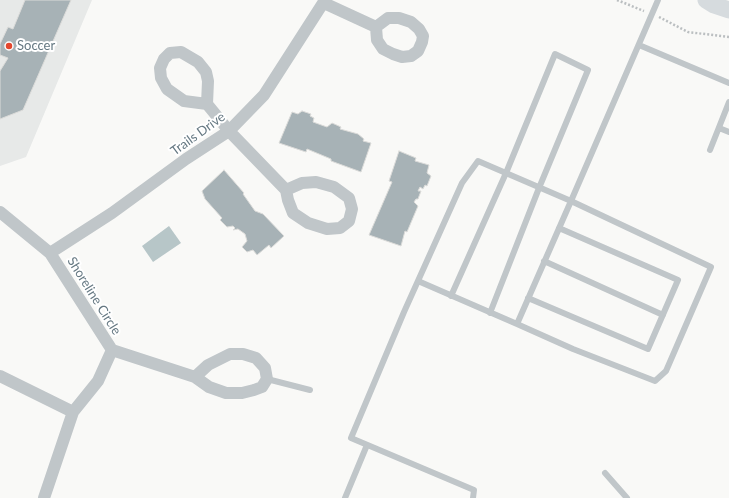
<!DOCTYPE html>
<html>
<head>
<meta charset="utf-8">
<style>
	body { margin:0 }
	canvas { display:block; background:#f9f9f7 }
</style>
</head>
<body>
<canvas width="729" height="498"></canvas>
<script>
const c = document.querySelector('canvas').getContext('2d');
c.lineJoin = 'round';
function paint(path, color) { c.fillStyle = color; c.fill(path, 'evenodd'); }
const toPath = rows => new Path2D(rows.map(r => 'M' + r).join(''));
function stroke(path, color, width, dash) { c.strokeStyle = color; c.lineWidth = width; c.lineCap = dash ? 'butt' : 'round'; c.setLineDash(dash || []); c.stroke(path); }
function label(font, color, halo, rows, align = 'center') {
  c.font = font + ' Lato,sans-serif'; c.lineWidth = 4; c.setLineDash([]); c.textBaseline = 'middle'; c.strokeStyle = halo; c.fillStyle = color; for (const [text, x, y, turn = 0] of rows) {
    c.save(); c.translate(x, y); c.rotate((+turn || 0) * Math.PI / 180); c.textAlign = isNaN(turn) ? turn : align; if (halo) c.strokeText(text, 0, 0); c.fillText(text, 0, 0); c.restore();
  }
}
paint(toPath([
	[0,0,92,0,26,157,0,166]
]), '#e7e9e8');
paint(toPath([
	[169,226,181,243,153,262,142,246]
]), '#b7c6c8');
const building = toPath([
	[25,0,71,0,23,110,0,119,0,71,8,58,0,55,0,44,8,27,13,29,25,0],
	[302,111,311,114,310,116,314,118,313,122,327,127,332,123,341,127,340,129,358,134,364,139,363,141,371,143,361,172,331,161,331,159,307,149,306,152,279,143,292,112,298,114,302,111],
	[399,151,416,158,415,161,429,165,427,173,431,176,427,186,425,185,423,189,420,187,418,191,421,191,418,199,416,199,414,202,418,206,407,232,405,231,401,246,369,235,392,182,389,181,399,151],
	[224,170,244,193,243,194,255,211,263,214,284,236,271,248,269,245,257,255,253,250,247,252,242,247,247,241,245,234,238,229,233,230,235,228,233,226,227,227,220,220,222,218,205,199,202,191,224,170]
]);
paint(building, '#a7b2b6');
stroke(building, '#dbdbd9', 1);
stroke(toPath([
	[617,0,644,11],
	[659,17,688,32,729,37]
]), '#bbbfc1', 2.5, [2, 2]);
stroke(toPath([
	[639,45,729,83],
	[719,128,729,132],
	[710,150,729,102],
	[544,261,663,315],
	[418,281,517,324,573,349,655,381,666,371,711,267,571,201,517,324],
	[451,296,506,173,555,54,588,70,539,188,490,313],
	[528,298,648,349,678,280,559,228],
	[267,379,310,390],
	[605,473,627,498],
	[345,498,367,445],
	[473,498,474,490,351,438,404,312,462,183,478,161,571,201,658,0]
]), '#c0c6c9', 6);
stroke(toPath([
	[324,3,376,27],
	[388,18,399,18,411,22,419,29,423,36,422,42,418,51,411,56,402,57,393,54,383,49,377,40,376,27,388,18],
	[207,104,184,101,167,89,161,78,160,68,164,59,170,53,181,52,198,62,206,72,208,81,207,104,229,131,286,190,288,200,293,213,308,223,327,229,340,228,349,221,352,209,349,198,334,187,316,182,302,183,286,190],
	[0,212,50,253,112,350,98,381,73,412,44,498],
	[50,253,112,213,186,159,229,131,264,95,325,0],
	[112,350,195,377,209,387,226,393,242,393,254,390,262,387,267,379,265,368,256,358,243,354,230,354,208,365,195,377],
	[0,376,73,412]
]), '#c0c6c9', 12);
stroke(toPath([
	[706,0,714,5,729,10]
]), '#d6dbde', 17);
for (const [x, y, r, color] of [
	[9,46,4,"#e3472e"]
]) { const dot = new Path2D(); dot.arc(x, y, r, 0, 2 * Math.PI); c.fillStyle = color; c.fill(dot); stroke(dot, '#fff', 1.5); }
label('13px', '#657882', '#fff', [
	["Soccer",17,46]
], 'left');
label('13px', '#657882', '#fff', [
	["Trails Drive",198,134,-36],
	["Shoreline Circle",94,296,58]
]);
</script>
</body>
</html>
